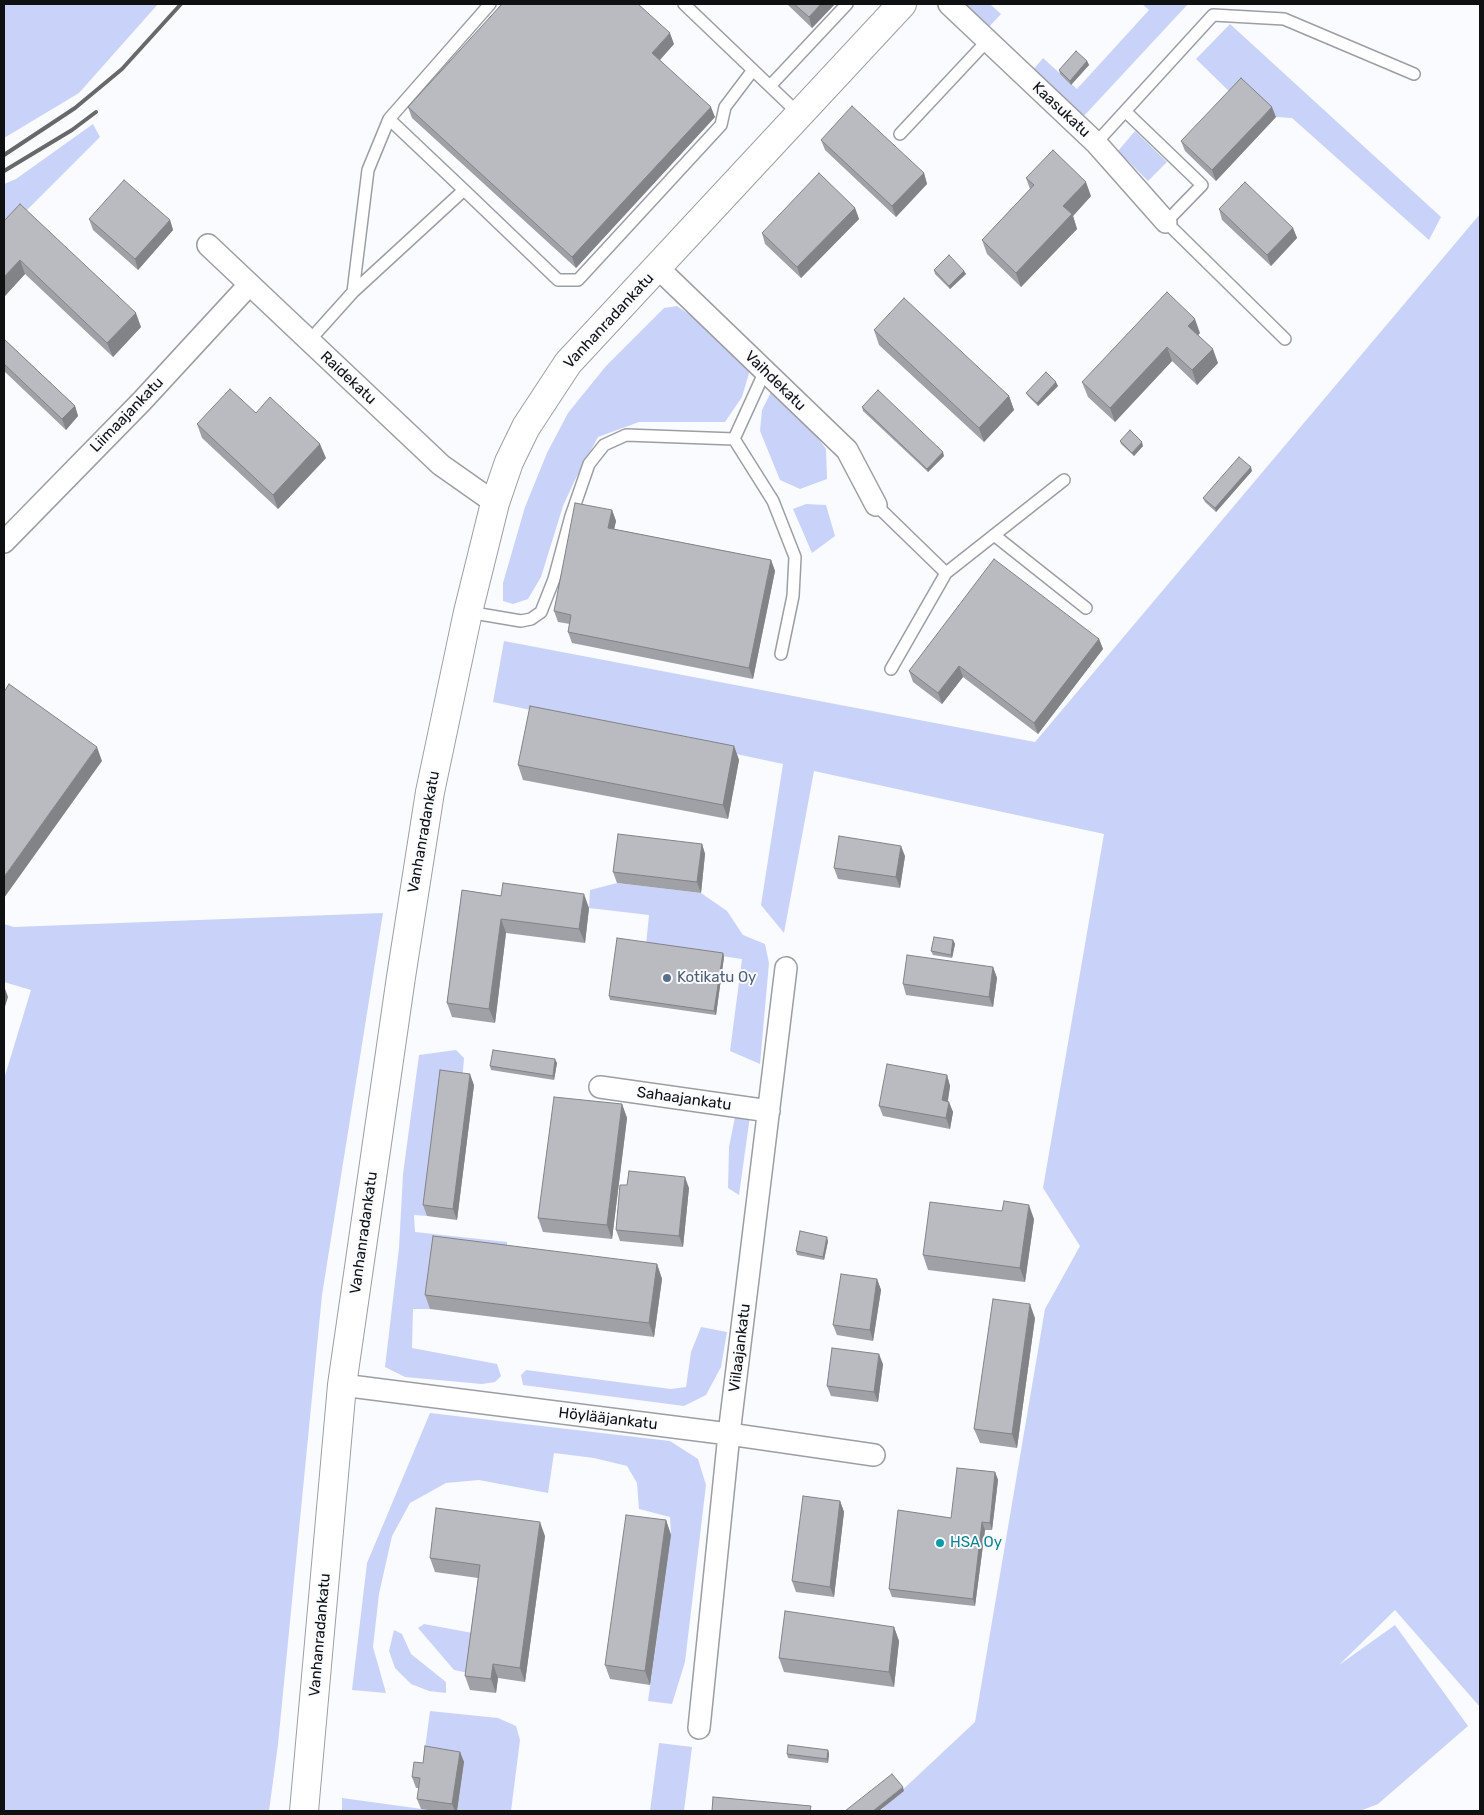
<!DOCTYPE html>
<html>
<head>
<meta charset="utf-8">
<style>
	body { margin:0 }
	#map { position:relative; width:1484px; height:1815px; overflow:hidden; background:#fafbff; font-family:Rubik,sans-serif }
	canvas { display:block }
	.frame { position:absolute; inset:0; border:5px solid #0f1011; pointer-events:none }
</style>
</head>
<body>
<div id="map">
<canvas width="1484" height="1815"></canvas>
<div class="frame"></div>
</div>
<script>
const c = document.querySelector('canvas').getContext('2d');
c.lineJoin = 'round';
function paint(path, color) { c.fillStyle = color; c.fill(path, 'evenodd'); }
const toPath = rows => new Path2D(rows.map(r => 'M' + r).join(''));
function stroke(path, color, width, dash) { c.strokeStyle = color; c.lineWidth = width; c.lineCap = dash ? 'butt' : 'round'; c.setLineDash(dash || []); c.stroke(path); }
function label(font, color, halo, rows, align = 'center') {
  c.font = font + ' Rubik,sans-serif'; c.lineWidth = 4; c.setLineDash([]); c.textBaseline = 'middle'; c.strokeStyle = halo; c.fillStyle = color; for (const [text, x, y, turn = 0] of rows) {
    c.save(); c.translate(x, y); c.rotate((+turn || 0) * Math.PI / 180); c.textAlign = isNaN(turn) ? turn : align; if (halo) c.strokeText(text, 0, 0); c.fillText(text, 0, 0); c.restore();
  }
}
paint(toPath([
	[4,4,158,4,79,93,4,138],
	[964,4,990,4,1001,14,988,28],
	[1142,4,1188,4,1083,117,1033,70,1043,58,1077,89,1149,10],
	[1230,24,1441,217,1429,240,1292,118,1276,117,1245,88,1236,98,1196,59],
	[93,124,100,137,4,233,4,184,16,179],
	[1135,131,1167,162,1148,181,1118,151],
	[1480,214,1480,1707,1395,1610,1339,1665,1395,1625,1468,1726,1378,1804,1360,1811,880,1811,975,1722,1045,1309,1080,1246,1043,1188,1104,834,814,771,784,933,761,905,783,764,493,702,504,641,1035,742],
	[677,306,693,317,750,370,742,397,725,422,639,422,598,437,574,482,563,506,541,577,528,599,513,604,503,601,503,583,525,507,547,453,568,413,606,366,664,308],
	[773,388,809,426,826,449,827,479,800,489,780,480,760,431,762,410],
	[806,504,826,505,835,536,812,553,793,509],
	[617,883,701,893,727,911,743,935,765,944,769,963,760,1064,730,1051,742,959,646,945,649,915,589,908,590,890],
	[383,913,322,1295,278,1744,269,1811,4,1811,4,1079,31,990,4,982,4,924,14,927],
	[456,1050,464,1058,462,1083,443,1081,427,1216,414,1215,415,1232,507,1242,507,1259,438,1250,430,1309,413,1309,412,1348,497,1364,501,1376,495,1382,482,1384,405,1377,385,1367,399,1248,403,1174,419,1055],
	[750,1116,739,1195,728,1188,729,1147,735,1117],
	[701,1327,727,1332,721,1367,706,1395,684,1406,523,1385,521,1375,526,1370,671,1389,686,1387,691,1352],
	[430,1413,670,1441,698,1459,706,1485,685,1662,672,1704,648,1701,671,1535,670,1517,639,1509,637,1483,627,1466,594,1458,554,1453,548,1493,479,1480,446,1483,410,1503,392,1536,379,1594,373,1647,386,1693,352,1690,367,1563],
	[424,1624,478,1634,473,1674,454,1670,418,1628],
	[394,1630,402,1634,411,1654,446,1682,446,1693,429,1691,411,1684,395,1668,389,1651],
	[430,1711,498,1718,516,1726,520,1740,511,1811,457,1811,464,1762,424,1756],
	[659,1743,692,1747,684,1811,650,1811],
	[342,1798,437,1811,342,1811]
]), '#c9d3f9');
const service = toPath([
	[684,4,799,114],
	[770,86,847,4],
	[1126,112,1202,185,1166,222,1285,339],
	[900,134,988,40],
	[1096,143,1213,15,1284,19,1414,74],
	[464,190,558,280,578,280,721,125,725,107,753,70],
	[353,292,464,190,389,119],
	[309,341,353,292,368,170,389,119,490,4],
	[765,371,734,439,773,501,795,557,793,596,781,654],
	[876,505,946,573,891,669],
	[994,535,1086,608],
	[946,573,1064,480],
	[468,612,521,621,531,619,541,612,554,579,571,516,589,464,604,445,626,435,734,439]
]);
const minor = toPath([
	[949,4,1096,143,1166,222],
	[208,245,441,465,495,503],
	[658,268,847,450,876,505],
	[4,542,142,401,249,285],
	[600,1087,769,1111],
	[342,1385,729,1434,874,1455],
	[699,1728,729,1434,786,968]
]);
const tertiary = toPath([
	[304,1811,342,1385,401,977,430,792,468,612,495,503,509,462,526,427,568,363,902,4]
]);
stroke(service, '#9d9ea4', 14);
stroke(minor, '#9d9ea4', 24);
stroke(tertiary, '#9d9ea4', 30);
stroke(service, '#fff', 11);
stroke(minor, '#fff', 21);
stroke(tertiary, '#fff', 28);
stroke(toPath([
	[4,155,75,108,122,69,181,4],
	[4,171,72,130,96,112]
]), '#67686a', 4);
paint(toPath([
	[787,4,835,4,812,28],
	[674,44,660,60,715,117,576,268,412,118,408,107],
	[1087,61,1089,65,1071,85,1060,74,1059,70],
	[1276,117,1216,181,1185,151,1181,141],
	[821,140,924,173,927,184,896,217,825,150],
	[1026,178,1091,196,1073,216,1077,229,1021,287,987,254,982,240,1030,189],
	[855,208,859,219,801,278,765,244,762,233],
	[1219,209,1293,228,1297,238,1271,266,1222,220],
	[89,219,170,220,173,230,138,270,93,230],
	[4,221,141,327,113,357,25,274,4,297],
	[934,270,964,271,966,274,950,289,935,274],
	[874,330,1009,396,1014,410,984,442,879,345],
	[1200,333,1198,335,1218,363,1197,385,1172,361,1115,422,1088,397,1082,382],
	[4,339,75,406,78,416,66,430,4,371],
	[1058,386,1038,406,1028,396,1026,393],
	[862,407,944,456,928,472,863,411],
	[256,413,326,458,278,509,202,438,197,424],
	[1120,441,1143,446,1134,456,1121,444],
	[1252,471,1216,512,1205,502,1203,498],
	[612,510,616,521,614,529,771,560,775,571,753,679,572,643,568,632,570,624,558,622,554,611],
	[1099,639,1103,649,1038,734,963,677,942,704,913,682,909,671],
	[734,746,739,760,728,819,523,780,518,765],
	[702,844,705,854,701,893,617,883,613,872],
	[905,856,900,888,838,879,834,868],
	[462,890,589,908,585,943,506,933,495,1023,452,1017,447,1003],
	[953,940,955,944,952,958,933,955,931,951],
	[723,953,724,957,716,1015,610,1000,609,996],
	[993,967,997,978,993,1007,906,995,903,984],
	[557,1063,554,1080,491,1070,490,1066],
	[947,1075,950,1086,948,1101,953,1112,950,1129,883,1116,879,1106],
	[474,1085,457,1220,427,1216,423,1205],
	[622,1104,627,1118,612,1239,543,1232,538,1218],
	[627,1185,689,1188,683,1247,620,1241,616,1230],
	[1034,1219,1025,1282,928,1270,923,1255],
	[828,1241,824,1260,797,1255,796,1251],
	[657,1264,662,1279,654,1337,430,1309,425,1295],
	[877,1279,881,1290,873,1341,837,1335,833,1325],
	[1035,1318,1017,1448,980,1443,974,1429],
	[883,1364,878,1402,831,1396,827,1386],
	[995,1472,998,1480,992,1530,985,1530,975,1606,892,1597,889,1589,951,1518],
	[840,1501,844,1512,834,1597,796,1592,792,1581],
	[666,1520,671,1535,650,1685,610,1679,605,1665],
	[545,1536,525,1682,498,1678,496,1693,470,1690,465,1676,478,1578,435,1572,430,1558],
	[894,1627,899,1641,894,1687,784,1672,779,1658],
	[828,1750,829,1754,828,1763,788,1758,787,1754],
	[460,1752,464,1762,457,1811,434,1811,421,1809,417,1799,419,1788,416,1788,412,1777,423,1763]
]), '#a0a1a6');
paint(toPath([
	[821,4,835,4,812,28,809,17],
	[670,33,674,44,656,64,652,53],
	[1087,61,1089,65,1071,85,1070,81],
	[711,107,715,117,576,268,572,257],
	[1272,107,1276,117,1216,181,1212,170],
	[924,173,927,184,896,217,892,206],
	[1086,182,1091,196,1073,216,1077,229,1021,287,1016,273,1063,206],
	[855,208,859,219,801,278,797,267],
	[170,220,173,230,138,270,135,259],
	[1293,228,1297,238,1271,266,1267,255],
	[20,260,25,274,4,297,4,277],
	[964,271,966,274,950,289,949,286],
	[136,313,141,327,113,357,107,343],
	[1195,319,1200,333,1193,340,1188,326],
	[1167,347,1172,361,1115,422,1110,408],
	[1213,349,1218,363,1197,385,1192,370],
	[1056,382,1058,386,1038,406,1037,403],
	[1009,396,1014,410,984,442,979,428],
	[75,406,78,416,66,430,62,419],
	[1142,442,1143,446,1134,456,1132,453],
	[320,444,326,458,278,509,273,495],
	[943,452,944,456,928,472,927,469],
	[1251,467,1252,471,1216,512,1215,508],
	[612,510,616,521,612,539,608,528],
	[771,560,775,571,753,679,749,668],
	[1099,639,1103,649,1038,734,1034,723],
	[959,666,963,677,942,704,938,693],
	[734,746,739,760,728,819,723,805],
	[97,747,102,761,4,898,4,877],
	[702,844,705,854,701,893,697,882],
	[901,846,905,856,900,888,896,877],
	[584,894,589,908,585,943,579,929],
	[501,919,506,933,495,1023,489,1009],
	[953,940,955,944,952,958,951,955],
	[723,953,724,957,716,1015,714,1011],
	[993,967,997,978,993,1007,989,997],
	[4,986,8,997,4,1010],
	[555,1059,557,1063,554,1080,553,1076],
	[470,1074,474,1085,457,1220,453,1209],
	[947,1075,950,1086,946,1111,942,1100],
	[949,1102,953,1112,950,1129,946,1118],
	[622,1104,627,1118,612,1239,607,1225],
	[685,1177,689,1188,683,1247,679,1236],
	[1029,1205,1034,1219,1025,1282,1020,1268],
	[827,1237,828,1241,824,1260,823,1257],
	[657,1264,662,1279,654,1337,649,1323],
	[877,1279,881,1290,873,1341,870,1330],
	[1030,1304,1035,1318,1017,1448,1012,1434],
	[879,1354,883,1364,878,1402,874,1392],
	[995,1472,998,1480,992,1530,990,1523],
	[840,1501,844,1512,834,1597,830,1587],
	[666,1520,671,1535,650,1685,645,1671],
	[540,1522,545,1536,525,1682,520,1668],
	[982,1522,985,1530,975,1606,973,1599],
	[894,1627,899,1641,894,1687,889,1672],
	[493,1664,498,1678,496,1693,491,1679],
	[828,1750,829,1754,828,1763,827,1759],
	[460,1752,464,1762,457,1811,455,1811,452,1804],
	[903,1787,904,1791,879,1811,873,1811]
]), '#828387');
const building = toPath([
	[502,4,638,4,670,33,652,53,711,107,572,257,408,107,502,4],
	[794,4,821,4,809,17,794,4],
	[1076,51,1087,61,1070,81,1059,70,1076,51],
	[1241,78,1272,107,1212,170,1181,141,1241,78],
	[852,106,924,173,892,206,821,140,852,106],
	[1053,150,1086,182,1063,206,1072,214,1016,273,982,240,1034,185,1026,178,1053,150],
	[819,173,855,208,797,267,762,233,819,173],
	[124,180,170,220,135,259,89,219,124,180],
	[1245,182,1293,228,1267,255,1219,209,1245,182],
	[20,204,136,313,107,343,20,260,4,277,4,221,20,204],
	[949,255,964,271,949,286,934,270,949,255],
	[1167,292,1195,319,1188,326,1213,349,1192,370,1167,347,1110,408,1082,382,1167,292],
	[904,298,1009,396,979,428,874,330,904,298],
	[4,339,75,406,62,419,4,364,4,339],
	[1046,372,1056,382,1037,403,1026,393,1046,372],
	[230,389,256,413,270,397,320,444,273,495,197,424,230,389],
	[878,390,943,452,927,469,862,407,878,390],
	[1130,430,1142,442,1132,453,1120,441,1130,430],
	[1239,457,1251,467,1215,508,1203,498,1239,457],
	[575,503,612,510,608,528,771,560,749,668,568,632,571,615,554,611,575,503],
	[994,559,1099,639,1034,723,959,666,938,693,909,671,994,559],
	[9,684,97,747,4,877,4,692,9,684],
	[530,706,734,746,723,805,518,765,530,706],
	[618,834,702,844,697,882,613,872,618,834],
	[839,836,901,846,896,877,834,868,839,836],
	[503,883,584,894,579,929,501,919,489,1009,447,1003,462,890,501,896,503,883],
	[934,937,953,940,951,955,931,951,934,937],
	[617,938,723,953,714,1011,609,996,617,938],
	[907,955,993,967,989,997,903,984,907,955],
	[493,1050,555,1059,553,1076,490,1066,493,1050],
	[887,1064,947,1075,942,1100,949,1102,946,1118,879,1106,887,1064],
	[440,1070,470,1074,453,1209,423,1205,440,1070],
	[554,1097,622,1104,607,1225,538,1218,554,1097],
	[629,1171,685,1177,679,1236,616,1230,620,1185,627,1185,629,1171],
	[1004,1201,1029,1205,1020,1268,923,1255,930,1202,1002,1211,1004,1201],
	[800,1231,827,1237,823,1257,796,1251,800,1231],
	[433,1236,657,1264,649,1323,425,1295,433,1236],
	[841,1274,877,1279,870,1330,833,1325,841,1274],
	[993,1299,1030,1304,1012,1434,974,1429,993,1299],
	[832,1348,879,1354,874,1392,827,1386,832,1348],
	[957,1468,995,1472,990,1523,982,1522,973,1599,889,1589,898,1510,951,1518,957,1468],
	[803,1496,840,1501,830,1587,792,1581,803,1496],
	[436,1508,540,1522,520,1668,493,1664,491,1679,465,1676,480,1565,430,1558,436,1508],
	[626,1515,666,1520,645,1671,605,1665,626,1515],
	[785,1611,894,1627,889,1672,779,1658,785,1611],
	[788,1745,828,1750,827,1759,787,1754,788,1745],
	[425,1746,460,1752,452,1804,417,1799,420,1778,412,1777,414,1762,423,1763,425,1746],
	[892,1774,903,1787,873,1811,845,1811,892,1774],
	[713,1797,811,1806,810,1811,712,1811,713,1797]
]);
paint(building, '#babbc1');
stroke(building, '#828387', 1);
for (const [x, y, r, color] of [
	[667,978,5,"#5c6f8a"],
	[940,1543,5,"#0f9aa8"]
]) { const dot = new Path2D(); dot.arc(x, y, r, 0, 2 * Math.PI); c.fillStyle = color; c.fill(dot); stroke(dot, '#fafbff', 2); }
label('15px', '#0f1011', '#fafbff', [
	["Kaasukatu",1061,110,43],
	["Vanhanradankatu",609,321,-47],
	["Raidekatu",348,378,43],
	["Vaihdekatu",775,381,44],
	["Liimaajankatu",127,415,-46],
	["Vanhanradankatu",424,832,-80],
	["Sahaajankatu",684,1099,8],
	["Vanhanradankatu",364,1233,-82],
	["Viilaajankatu",740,1348,-83],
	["Höylääjankatu",608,1419,7],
	["Vanhanradankatu",320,1635,-85]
]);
label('15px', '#4e5e75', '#fafbff', [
	["Kotikatu Oy",677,978]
], 'left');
label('15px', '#0d838f', '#fafbff', [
	["HSA Oy",950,1543]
], 'left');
</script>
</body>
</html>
